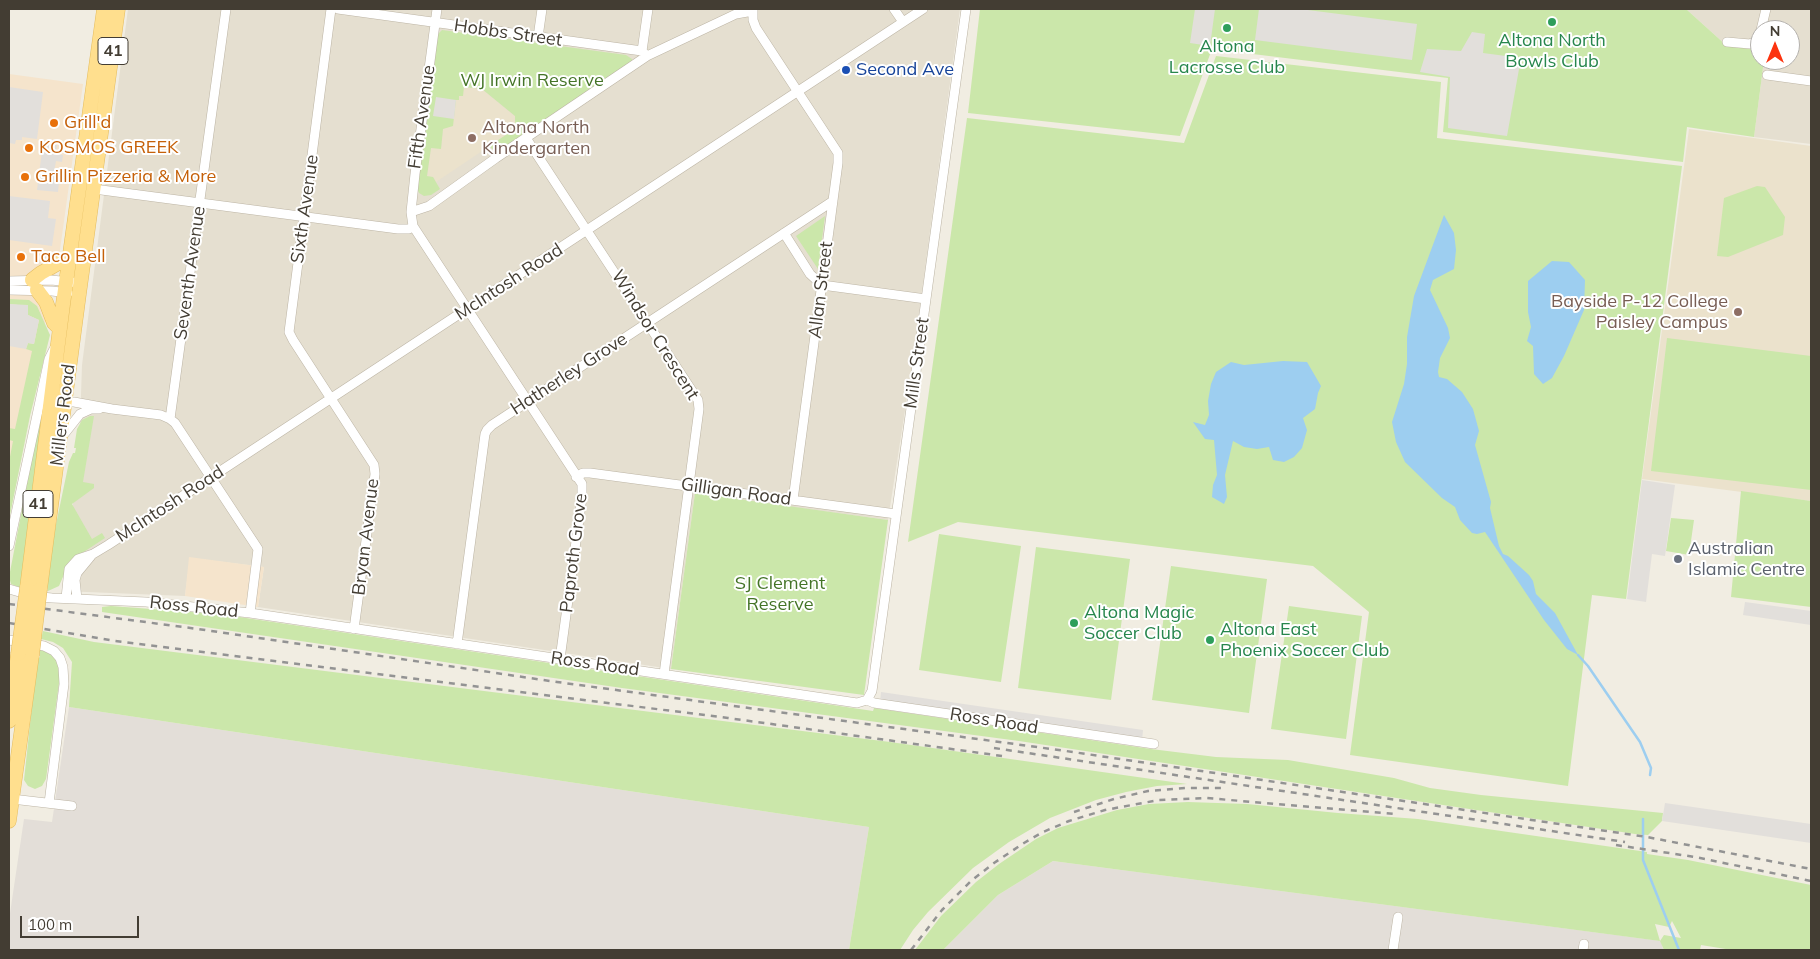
<!DOCTYPE html>
<html>
<head>
<meta charset="utf-8">
<style>
	body { margin:0 }
	#map { position:relative; width:1820px; height:959px; overflow:hidden; background:#f1ede2; font-family:Mulish,sans-serif }
	canvas { display:block }
	.frame { position:absolute; inset:0; border:10px solid #433d33; pointer-events:none }
	.north { position:absolute; left:1750px; top:20px; width:50px; height:50px; box-sizing:border-box; background:#fff; border:1px solid #b4b1ad; border-radius:50%; rotate:0deg; font-size:14px; font-weight:700; line-height:20px; text-align:center; color:#433d33 }
	.north::after { content:''; display:block; margin:auto; width:18px; height:22px; background:#fc330f; clip-path:polygon(50% 0,100% 100%,50% 72%,0 100%) }
	.scale { position:absolute; left:20px; top:916px; width:119px; height:22px; box-sizing:border-box; border:2px solid #433d33; border-top:0; padding-left:6px; font-size:15px; line-height:18px; white-space:nowrap; color:#433d33; -webkit-text-stroke:4px #fff; paint-order:stroke }
</style>
</head>
<body>
<div id="map">
<canvas width="1820" height="959"></canvas>
<div class="frame"></div>
<div class="north">N</div>
<div class="scale">100 m</div>
</div>
<script>
const c = document.querySelector('canvas').getContext('2d');
c.lineJoin = 'round';
function paint(path, color) { c.fillStyle = color; c.fill(path, 'evenodd'); }
const toPath = rows => new Path2D(rows.map(r => 'M' + r).join(''));
function stroke(path, color, width, dash) { c.strokeStyle = color; c.lineWidth = width; c.lineCap = dash ? 'butt' : 'round'; c.setLineDash(dash || []); c.stroke(path); }
function label(font, color, halo, rows, align = 'center') {
  c.font = font + ' Mulish,sans-serif'; c.lineWidth = 4; c.setLineDash([]); c.textBaseline = 'middle'; c.strokeStyle = halo; c.fillStyle = color; for (const [text, x, y, turn = 0] of rows) {
    c.save(); c.translate(x, y); c.rotate((+turn || 0) * Math.PI / 180); c.textAlign = isNaN(turn) ? turn : align; if (halo) c.strokeText(text, 0, 0); c.fillText(text, 0, 0); c.restore();
  }
}
paint(toPath([
	[128,9,960,9,912,365,888,520,695,494,671,669,258,607,264,567,190,558,185,596,62,591,79,455,82,365],
	[1686,9,1811,9,1811,144,1754,137,1764,60,1790,60,1790,30,1760,30,1760,50,1727,46]
]), '#e5dfd0');
paint(toPath([
	[9,74,83,84,59,257,9,493],
	[189,557,264,567,258,607,185,596]
]), '#f5e4cc');
paint(toPath([
	[69,707,869,827,849,950,9,950,9,920,24,819,52,822],
	[1053,861,1661,941,1663,949,1673,950,943,950,998,895]
]), '#e3ded8');
paint(toPath([
	[464,87,482,89,515,116,515,129,436,182,433,177,427,177,431,147,441,148,443,129,456,100],
	[1689,129,1811,146,1811,501,1642,479]
]), '#ebe2cc');
paint(toPath([
	[980,9,1686,9,1727,46,1760,50,1760,60,1764,60,1754,137,1687,127,1683,162,1443,132,1448,78,1212,49,1180,136,968,113],
	[442,30,626,55,632,59,632,62,619,75,496,152,489,146,515,129,515,116,482,89,464,87,463,96,459,96,459,100,456,100,453,126,443,129,441,149,431,148,427,176,433,177,440,189,431,195,424,196,419,193,417,188,436,40,438,34],
	[1216,56,1441,82,1437,138,1682,166,1626,599,1592,595,1568,786,1350,755,1369,612,1313,566,958,522,908,542,967,118,1184,143],
	[1757,186,1765,187,1785,217,1783,235,1728,257,1717,256,1724,198],
	[825,216,818,269,796,236],
	[9,299,29,300,37,306,50,335,30,416,9,520,9,462,13,441,9,440,9,428,15,429,32,351,26,349,28,343,34,344,39,320,28,315,28,306,9,304],
	[1667,338,1811,356,1811,490,1651,471],
	[44,395,47,395,21,588,11,584,9,577],
	[90,416,94,416,83,482,94,484,94,488,72,504,92,539,102,533,105,538,70,561,59,586,48,591,47,585,55,529,69,462,73,453,75,453,76,448,74,448,77,429,82,420],
	[1741,491,1811,501,1811,607,1731,597],
	[695,493,888,520,864,695,671,669],
	[1671,518,1694,520,1689,555,1666,551],
	[939,534,1021,546,1001,682,919,670],
	[1036,547,1130,559,1111,700,1018,688],
	[1171,566,1267,579,1249,713,1152,700],
	[111,606,219,614,873,711,874,708,1151,749,1216,757,1288,760,1394,778,1430,788,1481,795,1663,813,1662,821,1648,835,1635,834,1019,741,622,688,102,612,102,607],
	[1289,606,1362,616,1346,739,1271,729],
	[43,631,94,642,890,742,1187,784,1157,786,1126,792,1096,800,1050,818,1009,842,973,868,928,912,913,930,900,950,849,950,869,827,69,707,72,662,63,648,53,642,41,639],
	[40,649,48,652,56,659,58,664,60,676,46,779,42,786,35,789,28,786,24,780,37,659,40,657],
	[1188,802,1247,804,1338,813,1418,819,1647,852,1647,854,1688,860,1811,885,1811,950,1732,950,1701,945,1700,950,1664,950,1660,941,1053,861,998,895,943,950,915,950,941,916,976,882,999,864,1036,839,1058,828,1117,810,1149,804],
	[1672,921,1681,938,1664,935,1660,941,1655,924,1669,927]
]), '#cbe7aa');
paint(toPath([
	[1195,9,1215,9,1210,46,1190,43],
	[1259,9,1300,9,1417,24,1412,60,1255,40],
	[1472,32,1485,34,1483,53,1521,58,1507,136,1448,128,1450,77,1420,72,1427,49,1461,51],
	[9,87,43,92,37,139,22,137,22,140,16,140,15,144,9,143],
	[436,97,456,100,454,119,433,116],
	[43,143,57,145,56,154,63,155,62,162,56,161,54,172,60,173,58,192,37,190],
	[9,196,50,201,48,218,56,219,52,246,9,240],
	[9,304,28,305,28,315,39,320,34,344,28,343,26,349,9,346],
	[1642,480,1675,485,1665,556,1652,554,1646,602,1627,599],
	[1745,602,1811,611,1811,625,1743,615],
	[881,692,1143,730,1142,741,880,702],
	[1665,803,1811,824,1811,843,1662,821]
]), '#e2dfdb');
paint(toPath([
	[1444,215,1454,233,1456,250,1454,269,1433,280,1430,290,1448,328,1450,338,1440,358,1438,372,1439,377,1447,379,1462,392,1473,409,1479,431,1475,445,1491,502,1490,508,1499,546,1503,554,1508,556,1529,575,1533,581,1536,594,1555,613,1578,655,1567,649,1544,620,1485,532,1477,534,1472,533,1460,520,1455,507,1442,498,1405,462,1396,442,1392,422,1404,384,1407,364,1407,337,1414,296],
	[1552,261,1569,262,1585,280,1584,310,1564,356,1552,378,1543,384,1534,374,1533,346,1527,341,1531,327,1528,312,1528,281],
	[1283,361,1307,362,1321,386,1318,393,1315,409,1303,418,1307,430,1302,448,1294,457,1284,462,1273,460,1269,447,1257,449,1244,447,1233,441,1225,475,1227,497,1224,504,1212,497,1213,485,1217,475,1214,440,1205,439,1193,422,1205,425,1209,415,1208,401,1211,384,1216,372,1231,362,1244,365]
]), '#9dcef0');
stroke(toPath([
	[1578,655,1588,666,1640,742,1651,768,1650,775],
	[1643,819,1643,860,1679,950]
]), '#9dcef0', 2.5);
const minor = toPath([
	[331,9,289,332,293,340,374,465,375,474,354,629],
	[338,9,642,51,647,56],
	[437,9,415,174,411,212,413,226,582,484,582,497,560,659],
	[753,9,753,20,756,28,838,153,838,163,793,500],
	[894,9,903,22],
	[1761,30,1766,9],
	[538,37,542,9],
	[1727,42,1750,44,1756,41,1760,32],
	[642,51,648,9],
	[1767,75,1811,81],
	[526,138,698,400,699,409,664,674],
	[94,189,398,229,409,229,413,226],
	[411,212,429,206,496,158,647,56,736,14,753,11],
	[784,233,810,274,822,285,926,299],
	[9,281,51,280,80,283],
	[9,290,52,291,68,293],
	[63,404,65,402,74,402,112,409,161,415,170,419,175,423,258,549,250,613],
	[170,419,226,9],
	[61,438,80,414,91,409,99,409],
	[576,477,583,473,590,473,896,514],
	[9,546,49,359,54,349],
	[9,589,33,596,52,598,146,602,250,613,857,703,867,700,874,703,1154,744],
	[66,598,69,569,78,559,93,554,108,545,923,9],
	[77,599,75,580,77,573,91,556],
	[9,640,44,646,54,651,60,658,63,667,64,684,49,803],
	[457,644,485,434,487,430,492,425,833,201],
	[867,700,872,691,966,9],
	[12,799,72,806],
	[1393,950,1398,917],
	[1583,950,1584,944]
]);
const primary = toPath([
	[32,280,41,273,71,256],
	[37,290,46,302,54,323,60,329],
	[27,588,63,304,104,9],
	[40,589,79,294,118,9],
	[9,721,18,654],
	[9,821,32,655]
]);
stroke(minor, '#bdb5a5', 10);
stroke(primary, '#e4bc5e', 15);
stroke(minor, '#fff', 9);
stroke(primary, '#ffdf8e', 14);
stroke(toPath([
	[9,604,198,629,557,682,1066,751,1647,837,1811,869],
	[9,623,115,641,194,651,728,718,1002,756],
	[994,748,1625,842],
	[1074,812,1114,799,1148,791,1186,788,1221,788],
	[1616,845,1695,857,1811,881],
	[911,950,942,910,971,881,994,863,1024,843,1043,832,1069,821,1105,810,1159,800,1206,798,1396,814]
]), '#939393', 2.5, [6, 6]);
const primaryBridge = toPath([
	[18,654,27,588],
	[32,655,40,589]
]);
stroke(primaryBridge, '#e4bc5e', 15, []);
stroke(primaryBridge, '#ffdf8e', 14);
for (const [x, y, r, color] of [
	[1552,22,5,"#2e9e5b"],
	[1227,28,5,"#2e9e5b"],
	[846,70,5,"#1a4fb4"],
	[54,123,5,"#e8710a"],
	[472,138,5,"#8d6e63"],
	[29,148,5,"#e8710a"],
	[25,177,5,"#e8710a"],
	[21,257,5,"#e8710a"],
	[1738,312,5,"#8d6e63"],
	[1678,559,5,"#6b7280"],
	[1074,623,5,"#2e9e5b"],
	[1210,640,5,"#2e9e5b"]
]) { const dot = new Path2D(); dot.arc(x, y, r, 0, 2 * Math.PI); c.fillStyle = color; c.fill(dot); stroke(dot, '#fff', 2); }
for (const [x, y, w] of [
	[113,51,30],
	[38,504,30]
]) { const box = new Path2D(); box.roundRect(x - w / 2, y - 13.5, w, 27, 4); c.fillStyle = '#fff'; c.fill(box); stroke(box, '#433d33', 1); }
label('bold 16px', '#433d33', null, [
	["41",113,51],
	["41",38,504]
]);
label('18px', '#433d33', '#fff', [
	["Hobbs Street",508,33,8],
	["Fifth Avenue",422,117,-82],
	["Sixth Avenue",305,209,-82],
	["Seventh Avenue",190,273,-82],
	["McIntosh Road",509,282,-33],
	["Allan Street",821,290,-83],
	["Windsor Crescent",655,335,58],
	["Mills Street",917,363,-82],
	["Hatherley Grove",569,374,-33],
	["Millers Road",63,415,-83],
	["Gilligan Road",736,492,8],
	["McIntosh Road",170,504,-33],
	["Bryan Avenue",366,537,-83],
	["Paproth Grove",574,553,-83],
	["Ross Road",194,607,6],
	["Ross Road",595,664,8],
	["Ross Road",994,721,9]
]);
label('18px', '#27864d', '#fff', [
	["Altona North",1552,41],
	["Bowls Club",1552,62],
	["Altona",1227,47],
	["Lacrosse Club",1227,68],
	["Altona Magic",1084,613,"left"],
	["Soccer Club",1084,634,"left"],
	["Altona East",1220,630,"left"],
	["Phoenix Soccer Club",1220,651,"left"]
]);
label('18px', '#164399', '#fff', [
	["Second Ave",856,70]
], 'left');
label('18px', '#447427', '#fff', [
	["WJ Irwin Reserve",532,81],
	["SJ Clement",780,584],
	["Reserve",780,605]
]);
label('18px', '#c56008', '#fff', [
	["Grill'd",64,123],
	["KOSMOS GREEK",39,148],
	["Grillin Pizzeria & More",35,177],
	["Taco Bell",31,257]
], 'left');
label('18px', '#785e54', '#fff', [
	["Altona North",482,128],
	["Kindergarten",482,149],
	["Bayside P-12 College",1728,302,"right"],
	["Paisley Campus",1728,323,"right"]
], 'left');
label('18px', '#5b616d', '#fff', [
	["Australian",1688,549],
	["Islamic Centre",1688,570]
], 'left');
</script>
</body>
</html>
